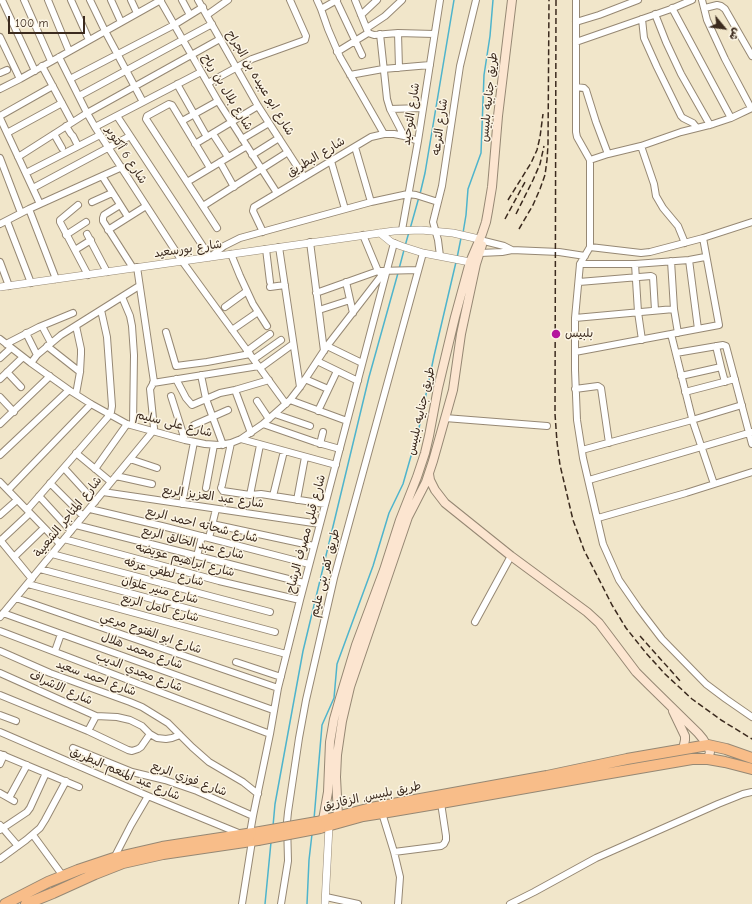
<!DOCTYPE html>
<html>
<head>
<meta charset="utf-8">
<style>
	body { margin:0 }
	#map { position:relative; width:752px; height:904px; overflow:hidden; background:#f1e6ca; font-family:"Comic Neue","Playpen Sans Arabic",sans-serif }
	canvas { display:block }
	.north { position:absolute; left:704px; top:8px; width:40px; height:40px; -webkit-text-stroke:3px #fcf5e5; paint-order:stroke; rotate:119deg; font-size:11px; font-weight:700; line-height:16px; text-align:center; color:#3b2a1e }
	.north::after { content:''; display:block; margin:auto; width:14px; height:18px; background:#3b2a1e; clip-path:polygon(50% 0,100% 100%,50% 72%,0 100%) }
	.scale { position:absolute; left:8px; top:16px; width:77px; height:18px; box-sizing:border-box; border:2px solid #3b2a1e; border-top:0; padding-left:5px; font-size:12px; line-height:14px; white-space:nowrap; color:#3b2a1e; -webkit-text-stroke:3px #fcf5e5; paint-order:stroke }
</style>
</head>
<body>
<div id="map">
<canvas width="752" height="904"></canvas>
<div class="north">ش</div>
<div class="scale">100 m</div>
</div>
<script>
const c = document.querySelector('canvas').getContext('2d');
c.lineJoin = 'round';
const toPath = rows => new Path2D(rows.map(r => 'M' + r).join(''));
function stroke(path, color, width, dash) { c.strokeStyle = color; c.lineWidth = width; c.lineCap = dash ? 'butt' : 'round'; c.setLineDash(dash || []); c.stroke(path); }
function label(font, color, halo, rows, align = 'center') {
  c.font = font + ' "Comic Neue","Playpen Sans Arabic",sans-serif'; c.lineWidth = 3; c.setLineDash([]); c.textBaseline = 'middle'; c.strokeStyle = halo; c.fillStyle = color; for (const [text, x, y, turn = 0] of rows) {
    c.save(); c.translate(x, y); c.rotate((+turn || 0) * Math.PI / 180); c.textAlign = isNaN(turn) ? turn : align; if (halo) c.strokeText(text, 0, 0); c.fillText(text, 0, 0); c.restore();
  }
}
stroke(toPath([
	[420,194,425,173,454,0],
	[410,229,419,197],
	[463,233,466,215,468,189,481,153,484,75,490,36,493,0],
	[405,246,409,232],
	[457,258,461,238],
	[399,269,404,250],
	[314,819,322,725,334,698,337,664,373,566,389,513,403,484,419,428,434,356,456,262],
	[273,826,275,804,303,651,369,377,398,273],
	[265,904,271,842],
	[307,904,309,860,312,834]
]), '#4eb4cc', 1.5);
const minor = toPath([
	[2,0,35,71],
	[24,0,51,61],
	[48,0,69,51],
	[71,0,89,40],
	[90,0,105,31,143,102],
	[111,0,121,22],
	[131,0,137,13],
	[160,0,218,101,277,193],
	[182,0,190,15],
	[198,0,258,106,304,177],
	[317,0,321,9,328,29,340,57,384,134],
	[336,0,362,55],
	[355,0,368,32],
	[576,0,576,132,577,137,590,160,608,154,641,146,681,132,713,124,731,118,752,108],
	[702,0,707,20,725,59,751,108],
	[672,8,731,118],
	[705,8,717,5,721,6,725,9,752,56],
	[321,9,337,0],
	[655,14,666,42,681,74,710,125],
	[207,15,228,0],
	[361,15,377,0],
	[642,19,644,38,657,67,681,116,683,118,693,123,697,128],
	[576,22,599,15,638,0],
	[367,28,385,16,402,0],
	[398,33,399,68],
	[380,34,387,99,390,109,404,136],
	[0,37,20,79],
	[576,42,671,9,692,0],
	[337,52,368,33,374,35,398,33,434,34],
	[59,57,87,113,95,127,182,261,286,404],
	[42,66,72,122],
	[0,73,7,70],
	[350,75,383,69,430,65],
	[70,79,174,25,203,7],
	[208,83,252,59,305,40,306,36,290,0],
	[177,84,207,137],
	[576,87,584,88,586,90,596,122,608,154],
	[0,89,20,79,161,0],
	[79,96,212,24],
	[390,109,423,108],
	[0,116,53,86],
	[117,116,210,257,224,246,240,238,371,202,408,194,416,195,438,202],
	[0,118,40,204],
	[182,121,218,101],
	[66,126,71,134,73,136,78,146],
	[95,127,201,72],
	[7,133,62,103],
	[54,134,62,148],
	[213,134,228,157],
	[242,139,269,123],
	[195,144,258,106],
	[641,146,654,184,656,196,663,208,678,226,685,243],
	[355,147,371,202],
	[252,155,279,138],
	[18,157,87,113,220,39],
	[0,158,21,213],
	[590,160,590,247,580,264,635,264,689,260,705,257],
	[331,161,345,209],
	[220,162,234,187],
	[210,168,172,105,169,104,147,116,146,119,217,228],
	[26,173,100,135],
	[102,176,128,217],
	[187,182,247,146],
	[33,188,130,136],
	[92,202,112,193],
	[78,205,60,220,60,222,88,275],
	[120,205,104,215,103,218,103,221,133,268],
	[203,206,288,152],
	[29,209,56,279],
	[7,221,31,283],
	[0,224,29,209,122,167],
	[108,230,146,206],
	[402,230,418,141,440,0],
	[263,232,253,211,254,207,371,137,384,134,394,134,404,136,418,141],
	[87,234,107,272],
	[66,235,86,222],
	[363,235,378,271,381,274],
	[484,241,504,246,512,250],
	[310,242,324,351],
	[279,247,300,387],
	[590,247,641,253,650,252,703,238,752,222],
	[266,249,270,282],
	[75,250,91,240],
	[480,253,502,252,512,250,559,252,585,256],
	[231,254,240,276,253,304,267,326],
	[440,256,438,240,433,222,442,186,460,66,476,0],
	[689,260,698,329],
	[671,261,674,309,678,333],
	[0,262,9,286],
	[580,264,575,318,575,370,577,420,583,458,603,544,619,580,639,609,662,639,706,684,726,699,752,717],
	[635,264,638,312,642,340],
	[346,282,353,313],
	[579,282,651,276,653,277,655,310],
	[270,287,285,285],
	[316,293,378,271,418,270],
	[122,297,130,316,132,326,134,355,133,425],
	[225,307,247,291],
	[319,310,350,300],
	[575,318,674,309],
	[42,326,51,343],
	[232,330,258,312],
	[166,332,176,366,207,362,250,354],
	[26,333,37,355],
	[671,334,693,422,714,484],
	[0,339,31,363,69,390,91,404,127,424,185,440,205,444,219,445,231,443,241,439,263,424,290,400,300,387,327,346,385,271],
	[6,344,39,327,73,313],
	[47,346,80,372],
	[327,346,362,363],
	[247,351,270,334],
	[575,352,719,325,703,238],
	[676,353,723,345,726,346,752,444],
	[0,358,11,348],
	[254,359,281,340],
	[317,361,358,381],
	[31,363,37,355,61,335,139,286],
	[721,367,725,382],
	[260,368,293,344],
	[7,372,21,387],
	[201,375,206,399,223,445],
	[681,376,721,367,716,346],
	[0,379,23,357],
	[176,379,186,398,192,405,220,393,235,390,269,380],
	[305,379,328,389],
	[153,383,259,366],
	[575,389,598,386,601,388,609,443],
	[235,390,251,433],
	[685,392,735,379],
	[76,394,80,372,81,354,81,349,76,326],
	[171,396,185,440],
	[0,397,14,412],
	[290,400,347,421],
	[257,401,269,419],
	[318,411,337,371],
	[275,414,310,426],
	[445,418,547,426],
	[0,424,50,376],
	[263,424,315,442,340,449],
	[194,425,228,410],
	[241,439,336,465],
	[231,443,222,485,221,488,223,491,250,495,261,494,325,504],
	[320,444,323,432],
	[582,450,692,420,742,405],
	[76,453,111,482],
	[0,455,69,390],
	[130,459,157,468],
	[64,468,95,502],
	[95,469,127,424],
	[116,476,152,484],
	[589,480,752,432],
	[0,482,60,544],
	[50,483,83,516],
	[206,488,214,445],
	[8,490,91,404],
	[103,492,320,524],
	[250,495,260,445],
	[39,496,71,531],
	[273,496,284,451],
	[297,500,305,457],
	[182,504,194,442],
	[90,509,166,527,309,564],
	[27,510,107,418,111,412,112,406,107,337,101,310],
	[0,515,17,500],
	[598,518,686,493,752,472],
	[212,524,314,546],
	[76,525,304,583],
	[209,538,216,509],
	[64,539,219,581,300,600],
	[0,540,32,579],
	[0,541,30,513],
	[52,554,270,612],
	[197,556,202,536],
	[14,557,44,528],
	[40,569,275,632],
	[28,584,286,654],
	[16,598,278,688],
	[3,613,273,710],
	[0,617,116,476,153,431,154,428,150,389,154,382,137,267],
	[475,622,511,556],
	[0,631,270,734],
	[0,651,50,673,130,702,142,707,168,723,192,747,209,762,243,782,258,794],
	[55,651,61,634],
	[236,662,281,677],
	[0,673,96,716,117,717,130,720,142,726,150,734,157,738,166,739,172,738,180,735],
	[0,695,88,731,128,750,132,751,138,749,141,747,150,734],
	[0,715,16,721],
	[88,731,96,716],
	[0,732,148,796,241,834],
	[73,748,132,772,165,780,197,791,253,816],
	[0,754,79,787],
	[0,764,4,755],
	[0,793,14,801],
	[9,798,27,765],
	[382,813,394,852,400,877,398,904],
	[0,825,18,846],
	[0,830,27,812,30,808,46,773],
	[250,833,253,816,270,734,278,688,300,600,394,243],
	[33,835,63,876],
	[394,852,441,846,444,844,446,840,446,836,441,803],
	[114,858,131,825,148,796],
	[0,859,26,840,40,828,45,820,66,781],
	[326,897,358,904],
	[242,904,252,841],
	[281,904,288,861,287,822,288,812,299,738,306,700,334,578,423,253],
	[510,904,534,892,596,858,718,804,743,794,752,792]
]);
const tertiary = toPath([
	[380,233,391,242,401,246,423,253,470,262],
	[0,287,394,231,421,230,453,233,479,239],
	[325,904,329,826]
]);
const secondary = toPath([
	[429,474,430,480,435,490,445,503,511,556,587,612,599,623,636,672,649,685,698,733,703,739,709,749,710,752,708,759],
	[673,711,685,736,685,740,683,749],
	[338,816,336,777,337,755,342,721,350,687,408,517,426,482,433,461,453,390,461,334,476,264,482,245],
	[323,820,328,792,330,742,334,719,340,698,356,645,384,570,400,520,417,477,425,453,429,436,438,388,455,317,470,262,482,234,486,222,488,211,492,187,498,116,512,0]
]);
const trunk = toPath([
	[317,822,371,808,547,776,627,759,708,745,726,749,752,758],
	[320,828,363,816,382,813,441,803,599,775,692,759,708,759,725,762,752,769],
	[5,904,48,882,78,870,114,858,162,847,260,832],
	[26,904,53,893,95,874,123,863,163,854,258,840]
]);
stroke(minor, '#968874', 8);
stroke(tertiary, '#968874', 8);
stroke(secondary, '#968874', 10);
stroke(trunk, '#968874', 12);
stroke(minor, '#fff', 6);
stroke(tertiary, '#fff', 7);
stroke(secondary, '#fce5d0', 8);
stroke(trunk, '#f8bd89', 10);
stroke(toPath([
	[556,0,555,414,557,442,560,465,573,520,584,550,612,605,626,628,646,653,665,674,692,699,721,720,752,739],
	[508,200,531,163,537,150,540,137,543,114],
	[516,214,533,180,540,164,544,146],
	[505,219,525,182],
	[519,229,533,205,540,189,545,175,547,160,548,145,549,0],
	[640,636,681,682]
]), '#3b2a1e', 1.5, [6, 3]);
const trunkBridge = toPath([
	[260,832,317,822],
	[258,840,320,828]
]);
stroke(trunkBridge, '#968874', 12, []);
stroke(trunkBridge, '#f8bd89', 10);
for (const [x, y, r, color] of [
	[556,334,5,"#b5179e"]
]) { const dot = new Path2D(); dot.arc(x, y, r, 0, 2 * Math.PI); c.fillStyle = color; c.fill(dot); stroke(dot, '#fcf5e5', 1.5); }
label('12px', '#3b2a1e', '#fcf5e5', [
	["شارع ابو عبيده بن الجراح",260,83,59],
	["شارع بلال بن رباح",227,92,59],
	["طريق جنابيه بلبيس",489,97,-84],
	["شارع التوحيد",411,114,-81],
	["شارع الترعه",440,127,-82],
	["شارع 6 أكتوبر",126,155,57],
	["شارع البطريق",316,157,-31],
	["شارع بورسعيد",188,249,-8],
	["طريق جنابيه بلبيس",421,411,-77],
	["شارع على سليم",174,424,14],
	["شارع عبد العزيز الربع",213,497,8],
	["شارع المتاجر الشعبية",68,517,-51],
	["شارع شحاته احمد الربع",202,525,14],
	["شارع قبلى مصرف الرشاح",306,534,-75],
	["شارع عبد الخالق الربع",193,543,14],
	["شارع ابراهيم عويضه",185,560,15],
	["شارع لطفي عرفه",164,572,15],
	["طريق كفر بنى عليم",325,573,-76],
	["شارع منير علوان",160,590,15],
	["شارع كامل الربع",160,608,15],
	["شارع ابو الفتوح مرعي",151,633,19],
	["شارع محمد هلال",142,651,20],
	["شارع مجدي الديب",139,672,21],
	["شارع احمد سعيد",96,678,20],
	["شارع الاشراف",61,688,24],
	["شارع عبد المنعم البطريق",125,774,23],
	["شارع فوزي الربع",189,779,20],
	["طريق بلبيس, الزقازيق",372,796,-12]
]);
label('12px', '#3b2a1e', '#fcf5e5', [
	["بلبيس",565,334]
], 'left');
</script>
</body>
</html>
